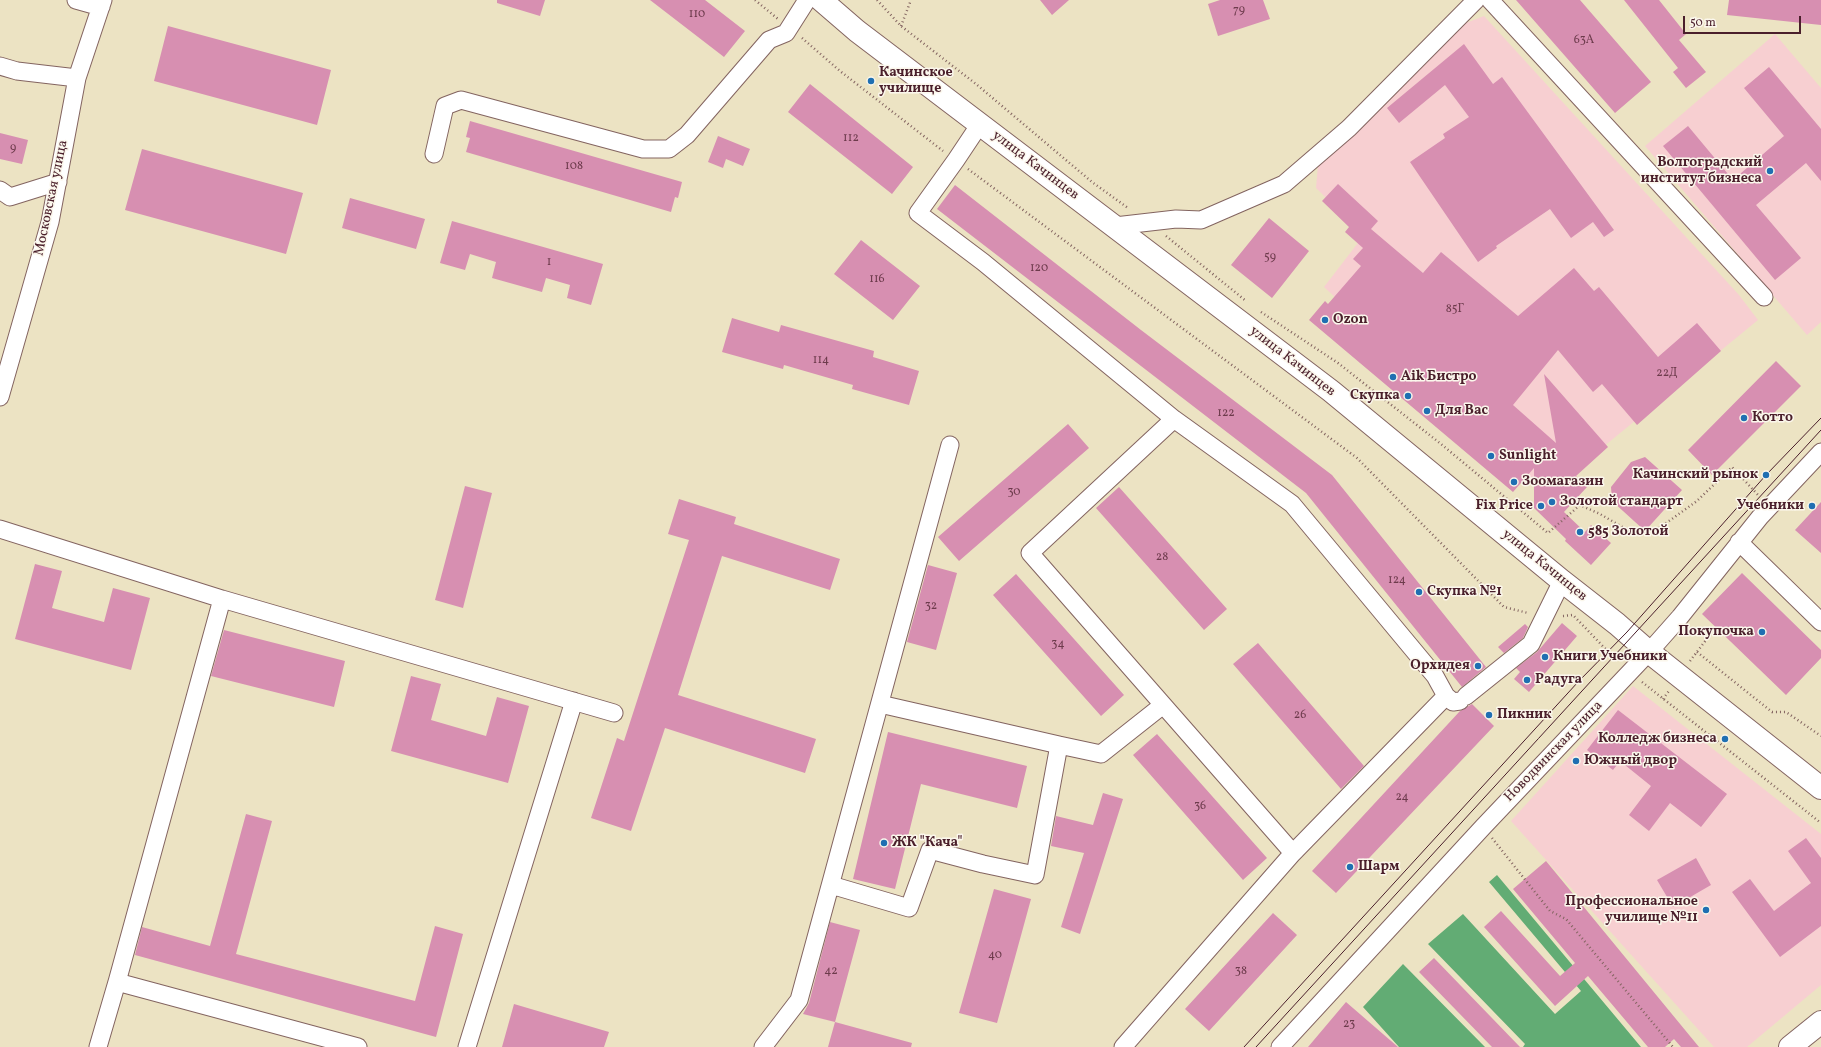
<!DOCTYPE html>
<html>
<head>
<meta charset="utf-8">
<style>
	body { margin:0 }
	#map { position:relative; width:1821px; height:1047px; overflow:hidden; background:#ece3c3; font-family:Vollkorn,serif }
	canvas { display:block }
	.scale { position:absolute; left:1683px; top:16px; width:118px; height:18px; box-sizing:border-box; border:2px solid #4a1f2b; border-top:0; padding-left:5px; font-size:12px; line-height:14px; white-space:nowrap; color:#4a1f2b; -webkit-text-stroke:3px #fbf7ec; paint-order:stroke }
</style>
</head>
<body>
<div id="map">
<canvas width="1821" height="1047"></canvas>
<div class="scale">50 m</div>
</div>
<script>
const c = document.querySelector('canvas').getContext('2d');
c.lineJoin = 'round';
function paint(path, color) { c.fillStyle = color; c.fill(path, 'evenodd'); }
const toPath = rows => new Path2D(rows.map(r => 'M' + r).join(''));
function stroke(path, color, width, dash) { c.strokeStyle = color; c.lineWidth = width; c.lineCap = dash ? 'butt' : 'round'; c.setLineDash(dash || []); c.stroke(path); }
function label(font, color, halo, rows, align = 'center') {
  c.font = font + ' Vollkorn,serif'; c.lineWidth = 3; c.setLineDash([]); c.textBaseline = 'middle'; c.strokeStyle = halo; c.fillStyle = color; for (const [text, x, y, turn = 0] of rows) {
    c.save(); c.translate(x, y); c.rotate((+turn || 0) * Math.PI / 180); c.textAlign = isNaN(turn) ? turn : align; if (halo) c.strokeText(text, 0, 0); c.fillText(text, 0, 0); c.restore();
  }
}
paint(toPath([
	[1484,16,1739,295,1758,320,1547,493,1324,287,1364,235,1316,188,1318,165,1461,25],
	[1775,34,1821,88,1821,322,1807,335,1645,146],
	[1633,686,1821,834,1821,985,1747,1047,1714,1047,1511,821]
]), '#f7cfd1');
paint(toPath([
	[1497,875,1641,1047,1523,1047,1525,1044,1428,944,1463,914,1555,1014,1581,991,1489,882],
	[1403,964,1485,1047,1399,1047,1363,1007]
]), '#62ac74');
paint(toPath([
	[497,0,545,0,540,16,497,3],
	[650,0,705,0,745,31,724,57],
	[1040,0,1069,0,1052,15],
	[1220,0,1263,0,1270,19,1218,36,1208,4],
	[1516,0,1580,0,1651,82,1615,113],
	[1624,0,1659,0,1686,34,1679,40,1706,72,1686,88,1673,72,1678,68],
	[1729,0,1821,0,1821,25,1727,15],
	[168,26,331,70,317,125,154,81],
	[1464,44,1493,84,1502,77,1614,230,1604,237,1593,222,1571,238,1550,209,1496,246,1497,248,1478,262,1410,162,1445,138,1443,134,1469,117,1445,85,1399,123,1387,108],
	[1769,67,1821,129,1821,181,1806,163,1756,205,1801,258,1775,280,1663,146,1688,126,1733,180,1784,136,1744,88],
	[810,84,913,167,892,194,788,112],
	[470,121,682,182,678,198,675,197,671,212,466,152,470,138,466,137],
	[0,133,28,140,22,164,0,159],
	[718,136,750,149,743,166,726,159,723,168,708,162],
	[142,149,303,193,286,254,125,210],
	[1338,184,1378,221,1371,229,1423,273,1441,252,1518,316,1574,268,1594,291,1599,287,1658,357,1697,323,1721,351,1637,425,1602,384,1593,392,1558,350,1513,405,1556,443,1544,374,1608,447,1576,476,1587,487,1564,512,1585,532,1591,525,1611,543,1591,565,1565,541,1566,539,1534,508,1534,468,1513,492,1309,320,1325,301,1328,304,1361,266,1353,259,1363,248,1345,232,1349,227,1322,201],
	[955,185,1141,330,1332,475,1486,667,1462,687,1306,493,937,209],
	[350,198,425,219,416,249,342,228],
	[1269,218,1309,251,1272,298,1231,265],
	[452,221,603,264,591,305,567,298,570,285,546,278,542,292,492,278,496,262,470,254,465,270,440,263],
	[861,240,920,286,893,320,834,274],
	[732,318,779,332,781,325,874,351,873,357,919,371,909,405,852,389,853,385,784,365,783,369,722,352],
	[1776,361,1801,386,1712,475,1688,450],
	[1068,424,1089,448,959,561,938,537],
	[1645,457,1682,490,1645,531,1612,501,1611,487,1631,462],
	[465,486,492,493,463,608,435,600],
	[1119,487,1227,609,1204,630,1096,508],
	[679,499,736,517,734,524,840,559,830,590,722,556,678,695,816,739,805,773,665,728,631,831,591,818,617,738,624,741,689,540,668,534],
	[1821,502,1821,553,1795,530],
	[35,564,62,571,52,608,104,622,113,588,150,598,131,670,15,639],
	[928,565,957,573,936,650,907,642],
	[1742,573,1821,650,1821,658,1786,695,1702,614],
	[1016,574,1124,695,1101,716,993,595],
	[1562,623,1577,636,1529,692,1514,679,1520,672,1516,668,1537,652],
	[1525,624,1528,627,1523,638,1504,653,1498,647],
	[224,630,345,661,334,707,211,676],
	[1258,643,1364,766,1341,789,1233,664],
	[411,676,441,684,431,720,486,736,497,697,529,706,508,783,391,751],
	[1472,704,1494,726,1336,893,1312,871,1460,711],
	[1618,710,1727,794,1701,827,1670,803,1649,831,1629,815,1651,786,1620,761,1613,770,1587,750],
	[888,732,1027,766,1017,808,921,784,895,889,853,879],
	[1157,734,1267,858,1243,880,1133,755],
	[1103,793,1123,799,1080,934,1061,927,1084,853,1051,846,1056,816,1093,825],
	[246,814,272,821,236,954,415,1001,435,926,463,934,436,1037,135,955,142,927,210,946],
	[1806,838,1821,858,1821,926,1780,957,1732,892,1750,879,1774,911,1811,883,1788,851],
	[1696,858,1711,885,1673,907,1657,880],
	[1546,861,1699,1047,1681,1047,1674,1039,1665,1047,1648,1047,1588,976,1555,1006,1484,927,1501,911,1560,976,1575,963,1513,889],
	[994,889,1031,899,997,1023,959,1013],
	[1273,913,1297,935,1209,1031,1185,1009],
	[830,922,860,930,835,1022,912,1043,911,1047,828,1047,835,1022,803,1014,809,1003],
	[1434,958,1520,1047,1492,1047,1419,972],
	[1346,1002,1398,1047,1308,1047],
	[514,1004,609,1032,604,1047,502,1047]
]), '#d78fb1');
const minor = toPath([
	[76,0,101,7],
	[1490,0,1764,297],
	[0,66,17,71,77,78],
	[980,124,956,160,918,213,983,262,1174,419,1292,504,1435,676,1446,696,1453,702,1460,701],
	[434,154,445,106,461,100,643,149,669,149,687,135,769,40,786,33,807,0],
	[0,190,10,197,58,182],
	[1115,226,1176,219,1201,220,1284,184,1349,128,1476,0],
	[0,397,50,222,77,78,103,0],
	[1174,419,1030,553,1293,853,1446,696],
	[0,529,222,599,117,982,358,1047],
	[1739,542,1821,622],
	[222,599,614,713],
	[1466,696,1531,644,1562,581],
	[1059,745,1101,754,1163,705],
	[831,885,909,908,930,850,983,864,1035,875,1059,745,880,704],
	[98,1047,117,982],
	[467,1047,574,701],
	[763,1047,799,1000,950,445],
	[1123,1047,1293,853],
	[1280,1047,1483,827,1649,652,1680,617,1760,517,1821,452]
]);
const major = toPath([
	[821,0,857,31,1331,391,1562,581,1617,624,1649,652,1821,788]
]);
const highway = toPath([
	[1790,1047,1821,1022]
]);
stroke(minor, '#836460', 19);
stroke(major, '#836460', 24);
stroke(highway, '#836460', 24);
stroke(toPath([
	[755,0,778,19],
	[877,0,901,26,976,84,1092,182,1128,208],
	[901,26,911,0],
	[802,38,840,71,943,151],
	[968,169,1357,458,1504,607,1528,613],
	[1166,236,1246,301],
	[1261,312,1338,363,1441,444,1548,533,1580,505,1600,514,1631,532,1655,531,1697,501,1732,467,1759,496],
	[1563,616,1573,615,1618,662],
	[1697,652,1772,712,1786,712,1821,736],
	[1690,661,1706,640],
	[1642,682,1821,823],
	[1663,699,1669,691],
	[1492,838,1550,911,1566,919,1673,1047]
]), '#836460', 2.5, [1, 3]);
stroke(minor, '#fff', 17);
stroke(major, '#fff', 22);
stroke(highway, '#fff', 22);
stroke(toPath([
	[1244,1047,1578,682,1627,632,1766,475,1821,418],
	[1256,1047,1821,430]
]), '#4a1f2b', 1);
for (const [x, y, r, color] of [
	[871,81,4,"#1f6fb2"],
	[1770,171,4,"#1f6fb2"],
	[1325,320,4,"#1f6fb2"],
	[1393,377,4,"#1f6fb2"],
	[1408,396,4,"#1f6fb2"],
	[1427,411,4,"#1f6fb2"],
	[1744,418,4,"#1f6fb2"],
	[1491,456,4,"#1f6fb2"],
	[1766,475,4,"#1f6fb2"],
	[1514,482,4,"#1f6fb2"],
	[1552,502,4,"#1f6fb2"],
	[1541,506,4,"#1f6fb2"],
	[1812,506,4,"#1f6fb2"],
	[1580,532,4,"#1f6fb2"],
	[1419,592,4,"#1f6fb2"],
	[1762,632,4,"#1f6fb2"],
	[1545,657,4,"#1f6fb2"],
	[1478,666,4,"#1f6fb2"],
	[1527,680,4,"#1f6fb2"],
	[1489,715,4,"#1f6fb2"],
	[1725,739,4,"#1f6fb2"],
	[1576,761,4,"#1f6fb2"],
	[884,843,4,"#1f6fb2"],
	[1350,867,4,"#1f6fb2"],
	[1706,910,4,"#1f6fb2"]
]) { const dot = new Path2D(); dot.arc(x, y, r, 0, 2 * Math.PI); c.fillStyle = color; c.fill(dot); stroke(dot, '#fbf7ec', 1.5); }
label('12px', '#6d3b4c', null, [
	["79",1239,11],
	["110",697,15],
	["63А",1584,41],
	["112",851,139],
	["9",13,149],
	["108",574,167],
	["59",1270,258],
	["1",549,263],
	["120",1039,269],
	["116",877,280],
	["85Г",1455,310],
	["114",821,361],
	["22Д",1667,374],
	["122",1226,414],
	["30",1014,493],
	["28",1162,558],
	["124",1397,581],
	["32",931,607],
	["34",1058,645],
	["26",1300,716],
	["24",1402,798],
	["36",1200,807],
	["40",995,956],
	["42",831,972],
	["38",1241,972],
	["23",1349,1025]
]);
label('bold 14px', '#4a1f2b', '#fbf7ec', [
	["Качинское",879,73],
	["училище",879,89],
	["Волгоградский",1762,163,"right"],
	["институт бизнеса",1762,179,"right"],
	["Ozon",1333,320],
	["Aik Бистро",1401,377],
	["Скупка",1400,396,"right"],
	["Для Вас",1435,411],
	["Котто",1752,418],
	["Sunlight",1499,456],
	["Качинский рынок",1758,475,"right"],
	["Зоомагазин",1522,482],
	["Золотой стандарт",1560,502],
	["Fix Price",1533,506,"right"],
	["Учебники",1804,506,"right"],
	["585 Золотой",1588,532],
	["Скупка №1",1427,592],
	["Покупочка",1754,632,"right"],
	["Книги Учебники",1553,657],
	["Орхидея",1470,666,"right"],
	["Радуга",1535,680],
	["Пикник",1497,715],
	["Колледж бизнеса",1717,739,"right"],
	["Южный двор",1584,761],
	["ЖК \"Кача\"",892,843],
	["Шарм",1358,867],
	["Профессиональное",1698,902,"right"],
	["училище №11",1698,918,"right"]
], 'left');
label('14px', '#4a1f2b', '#fbf7ec', [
	["улица Качинцев",1035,166,37],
	["Московская улица",52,198,-78],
	["улица Качинцев",1292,362,38],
	["улица Качинцев",1544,566,39],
	["Новодвинская улица",1554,752,-46]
]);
</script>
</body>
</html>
